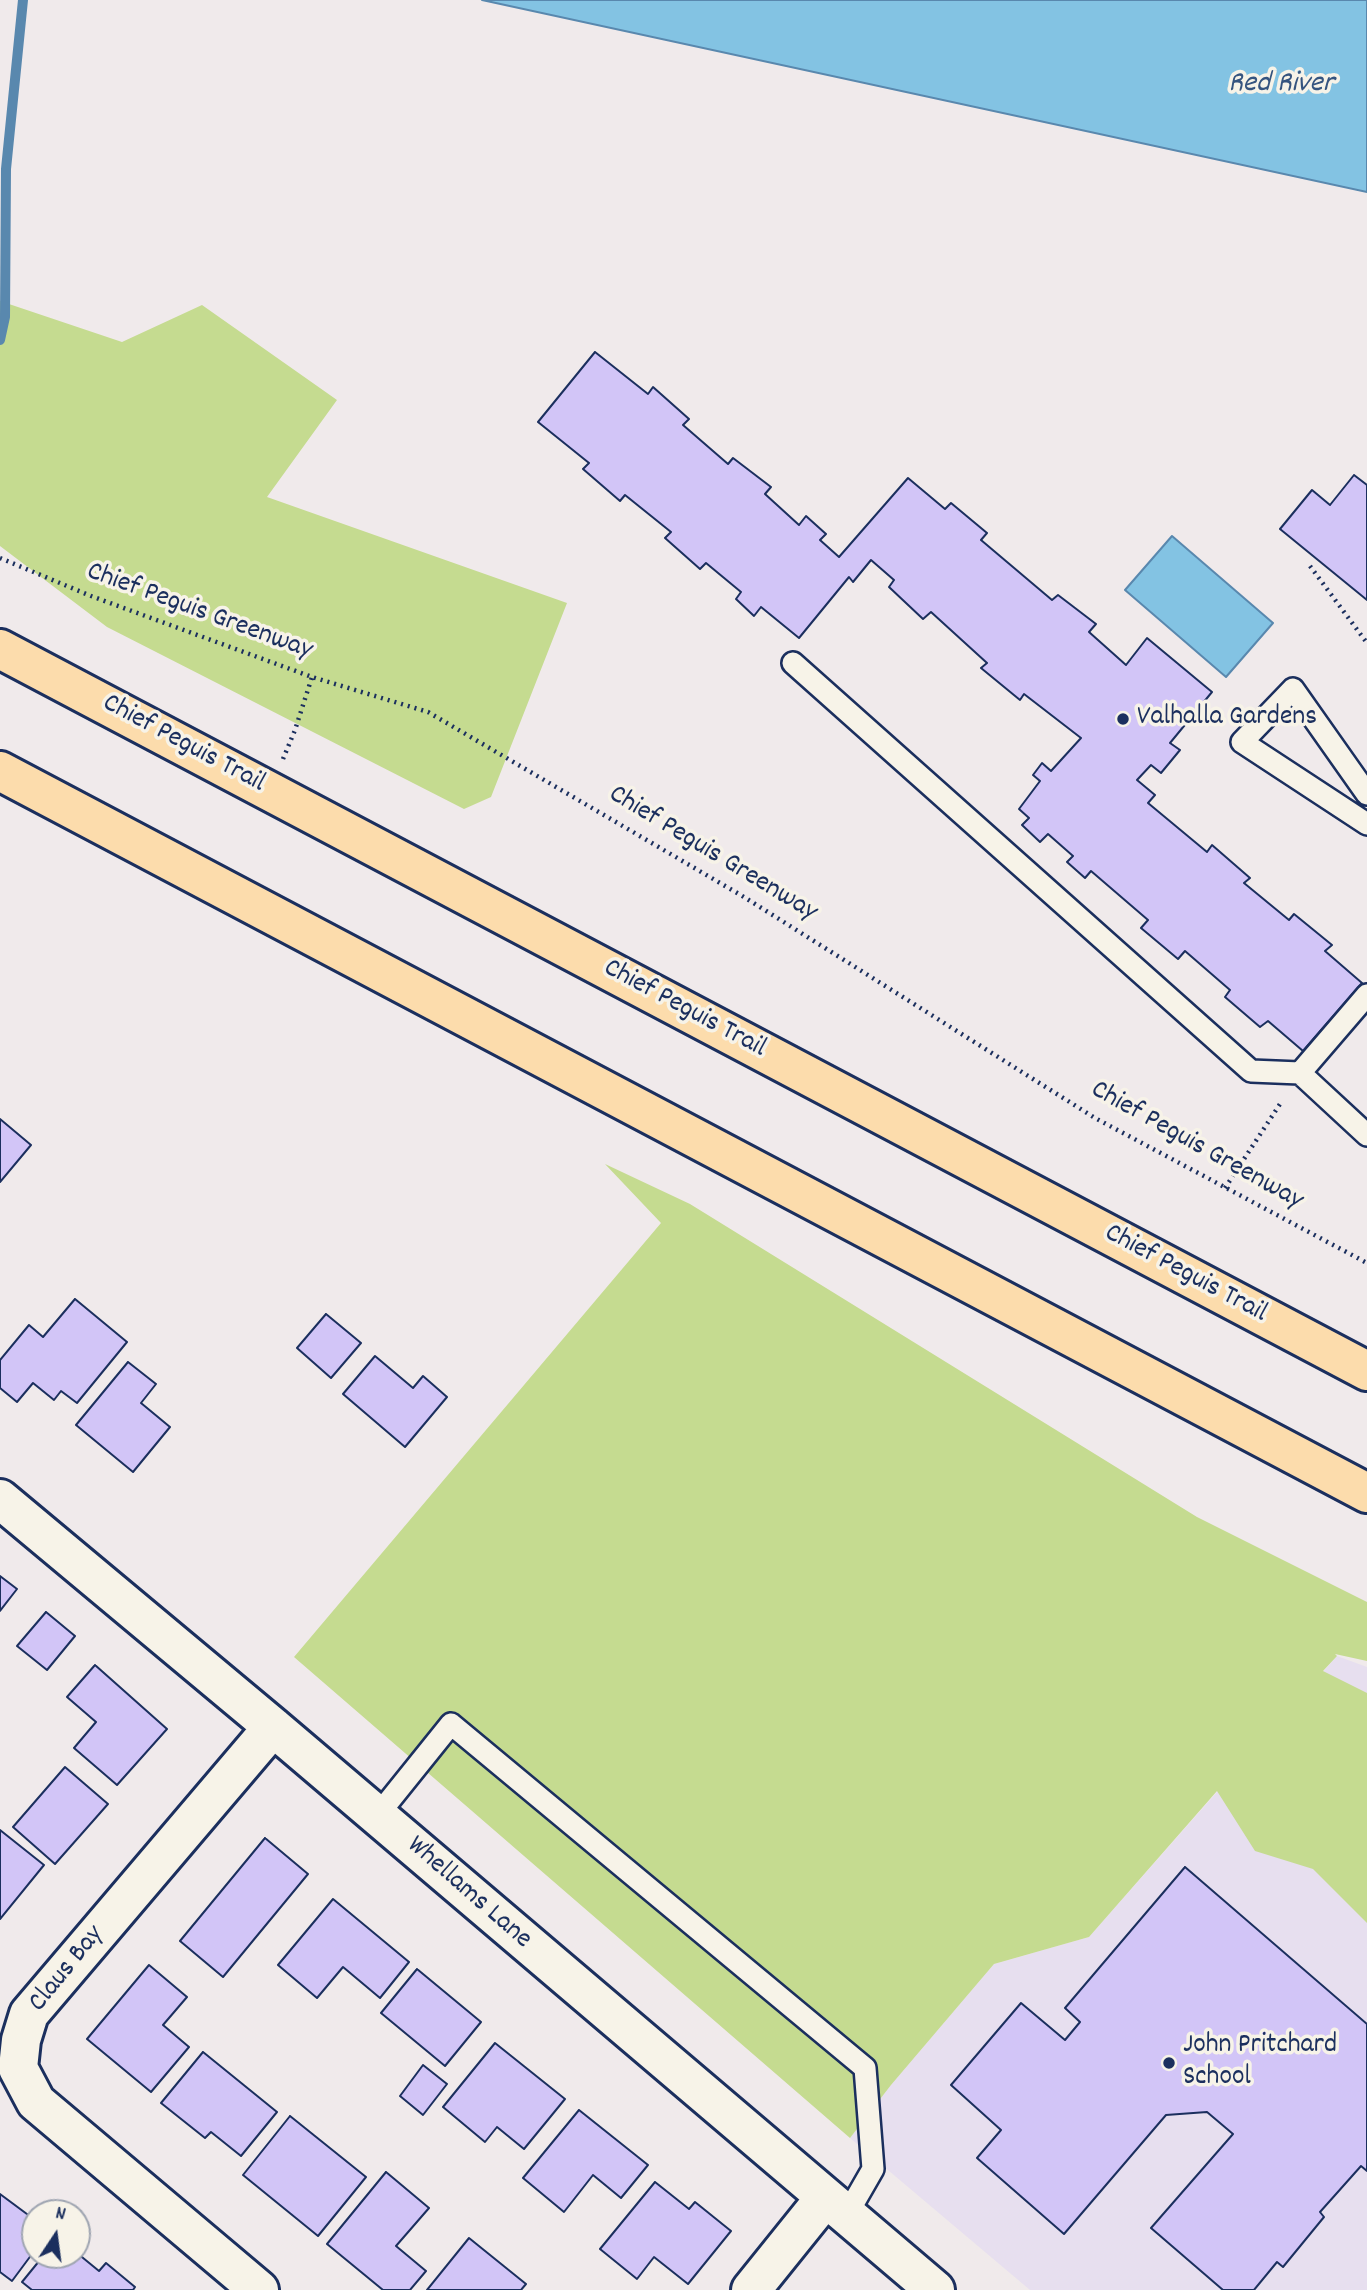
<!DOCTYPE html>
<html>
<head>
<meta charset="utf-8">
<style>
	body { margin:0 }
	#map { position:relative; width:1367px; height:2290px; overflow:hidden; background:#f0eaeb; font-family:Dekko,sans-serif }
	canvas { display:block }
	.north { position:absolute; left:21px; top:2199px; width:70px; height:70px; box-sizing:border-box; background:#f7f3e8; border:2px solid #9fa5b1; border-radius:50%; rotate:13deg; font-size:19px; font-weight:700; line-height:28px; text-align:center; color:#1b2f5e }
	.north::after { content:''; display:block; margin:auto; width:24px; height:32px; background:#1b2f5e; clip-path:polygon(50% 0,100% 100%,50% 72%,0 100%) }
</style>
</head>
<body>
<div id="map">
<canvas width="1367" height="2290"></canvas>
<div class="north">N</div>
</div>
<script>
const c = document.querySelector('canvas').getContext('2d');
c.lineJoin = 'round';
function paint(path, color) { c.fillStyle = color; c.fill(path, 'evenodd'); }
const toPath = rows => new Path2D(rows.map(r => 'M' + r).join(''));
function stroke(path, color, width, dash) { c.strokeStyle = color; c.lineWidth = width; c.lineCap = dash ? 'butt' : 'round'; c.setLineDash(dash || []); c.stroke(path); }
function label(font, color, halo, rows, align = 'center') {
  c.font = font + ' Dekko,sans-serif'; c.lineWidth = 7; c.setLineDash([]); c.textBaseline = 'middle'; c.strokeStyle = halo; c.fillStyle = color; for (const [text, x, y, turn = 0] of rows) {
    c.save(); c.translate(x, y); c.rotate((+turn || 0) * Math.PI / 180); c.textAlign = isNaN(turn) ? turn : align; if (halo) c.strokeText(text, 0, 0); c.fillText(text, 0, 0); c.restore();
  }
}
paint(toPath([
	[1337,1656,1367,1667,1367,2290,1030,2290,850,2138,891,2085,994,1964,1089,1937]
]), '#e7dfef');
paint(toPath([
	[0,301,122,342,202,305,337,400,267,497,567,603,491,797,464,809,107,627,0,546],
	[605,1164,690,1204,1197,1517,1367,1602,1367,1661,1335,1654,1337,1656,1323,1671,1367,1693,1367,1923,1313,1869,1255,1851,1217,1791,1089,1937,994,1964,891,2085,850,2138,294,1657,661,1223]
]), '#c5db90');
const water = toPath([
	[482,0,1367,0,1367,192,482,0],
	[1172,536,1273,623,1226,677,1125,590,1172,536]
]);
paint(water, '#83c3e3');
stroke(water, '#5988ae', 2);
stroke(toPath([
	[0,340,5,317,6,169,23,0]
]), '#5988ae', 10);
const building = toPath([
	[595,352,648,394,653,387,689,419,683,425,728,464,733,458,771,487,765,494,799,525,806,516,826,534,820,540,839,557,908,478,945,509,951,503,987,533,981,540,1052,600,1058,595,1096,624,1089,632,1126,665,1147,638,1212,692,1170,743,1180,750,1161,773,1151,765,1137,780,1155,795,1148,803,1207,852,1212,845,1250,878,1244,883,1289,920,1294,914,1332,945,1325,951,1362,983,1303,1051,1268,1021,1260,1027,1225,997,1230,990,1185,951,1178,959,1141,928,1148,920,1091,871,1085,878,1067,862,1073,856,1048,834,1040,842,1022,825,1029,818,1019,809,1040,781,1033,775,1042,763,1051,771,1081,738,1024,694,1020,700,981,668,987,663,931,612,923,619,889,587,894,580,871,560,853,582,849,577,799,638,761,607,754,616,736,599,741,592,706,563,700,569,665,538,671,532,625,495,620,501,583,469,589,463,538,422,595,352],
	[1354,475,1367,485,1367,600,1280,529,1312,490,1330,505,1354,475],
	[0,1119,31,1145,0,1182,0,1119],
	[75,1299,127,1342,77,1403,61,1391,54,1400,33,1383,17,1402,0,1388,0,1360,29,1325,43,1337,75,1299],
	[326,1314,361,1343,331,1378,297,1348,326,1314],
	[375,1356,413,1388,423,1376,447,1397,405,1447,343,1394,375,1356],
	[128,1362,156,1384,141,1403,170,1427,133,1472,76,1425,128,1362],
	[0,1576,17,1589,0,1611,0,1576],
	[46,1612,75,1636,47,1670,17,1646,46,1612],
	[95,1665,167,1729,117,1785,74,1748,96,1722,67,1697,95,1665],
	[65,1767,108,1804,55,1864,13,1827,65,1767],
	[0,1830,44,1865,0,1919,0,1830],
	[265,1838,308,1874,223,1977,180,1941,265,1838],
	[1185,1867,1367,2024,1367,2171,1361,2166,1320,2212,1324,2217,1283,2267,1277,2262,1254,2290,1223,2290,1151,2228,1233,2134,1207,2112,1166,2115,1064,2234,977,2158,1001,2130,951,2085,1021,2003,1065,2040,1080,2022,1065,2008,1185,1867],
	[333,1899,409,1962,380,1998,343,1967,317,1998,278,1965,333,1899],
	[149,1965,187,1997,163,2025,189,2047,151,2092,87,2039,149,1965],
	[417,1969,481,2022,445,2066,381,2013,417,1969],
	[495,2043,565,2099,524,2149,497,2127,485,2142,443,2107,495,2043],
	[203,2052,277,2112,241,2156,211,2132,205,2138,161,2103,203,2052],
	[423,2065,447,2084,423,2115,400,2096,423,2065],
	[579,2110,648,2165,621,2198,593,2175,564,2212,523,2178,579,2110],
	[290,2116,366,2177,318,2236,243,2175,290,2116],
	[386,2172,429,2208,396,2246,426,2271,410,2290,383,2290,327,2244,386,2172],
	[655,2182,689,2209,695,2202,731,2231,688,2284,654,2257,637,2279,600,2249,655,2182],
	[0,2194,35,2220,35,2250,12,2281,0,2272,0,2194],
	[469,2238,526,2284,521,2290,427,2290,469,2238],
	[77,2253,99,2271,106,2263,135,2287,133,2290,32,2290,22,2282,44,2255,77,2255,77,2253]
]);
paint(building, '#d2c5f7');
stroke(building, '#1b2f5e', 2);
const lane = toPath([
	[793,663,1251,1071,1300,1073,1367,995],
	[1367,794,1293,689,1242,742,1367,824],
	[1300,1073,1367,1135],
	[377,1816,451,1724,865,2068,873,2169,846,2216]
]);
const street = toPath([
	[0,1499,273,1727,935,2290],
	[259,2290,36,2102,18,2068,21,2040,29,2014,273,1727],
	[751,2290,825,2198]
]);
const primary = toPath([
	[0,649,1367,1371],
	[0,771,1367,1493]
]);
stroke(lane, '#1b2f5e', 26);
stroke(street, '#1b2f5e', 44);
stroke(primary, '#1b2f5e', 44);
stroke(toPath([
	[0,558,91,596,312,677,428,712,744,897,1095,1118,1367,1263],
	[1310,566,1367,643],
	[283,759,295,730,312,677],
	[1225,1188,1282,1101]
]), '#1b2f5e', 4.5, [2, 5]);
stroke(lane, '#f7f3e8', 21);
stroke(street, '#f7f3e8', 38);
stroke(primary, '#fcdcac', 38);
for (const [x, y, r, color] of [
	[1123,719,7,"#1b2f5e"],
	[1169,2063,7,"#1b2f5e"]
]) { const dot = new Path2D(); dot.arc(x, y, r, 0, 2 * Math.PI); c.fillStyle = color; c.fill(dot); stroke(dot, '#f7f3e8', 2.5); }
label('28px', '#1b2f5e', '#f7f3e8', [
	["Chief Peguis Greenway",199,613,20],
	["Chief Peguis Trail",183,745,28],
	["Chief Peguis Greenway",712,855,31],
	["Chief Peguis Trail",684,1010,28],
	["Chief Peguis Greenway",1196,1147,29],
	["Chief Peguis Trail",1185,1275,28],
	["Whellams Lane",468,1894,41],
	["Claus Bay",68,1970,-51]
]);
label('28px', '#1b2f5e', '#f7f3e8', [
	["Valhalla Gardens",1137,719],
	["John Pritchard",1183,2047],
	["School",1183,2079]
], 'left');
label('italic 30px', '#35547f', '#f7f3e8', [
	["Red River",1281,86]
]);
</script>
</body>
</html>
